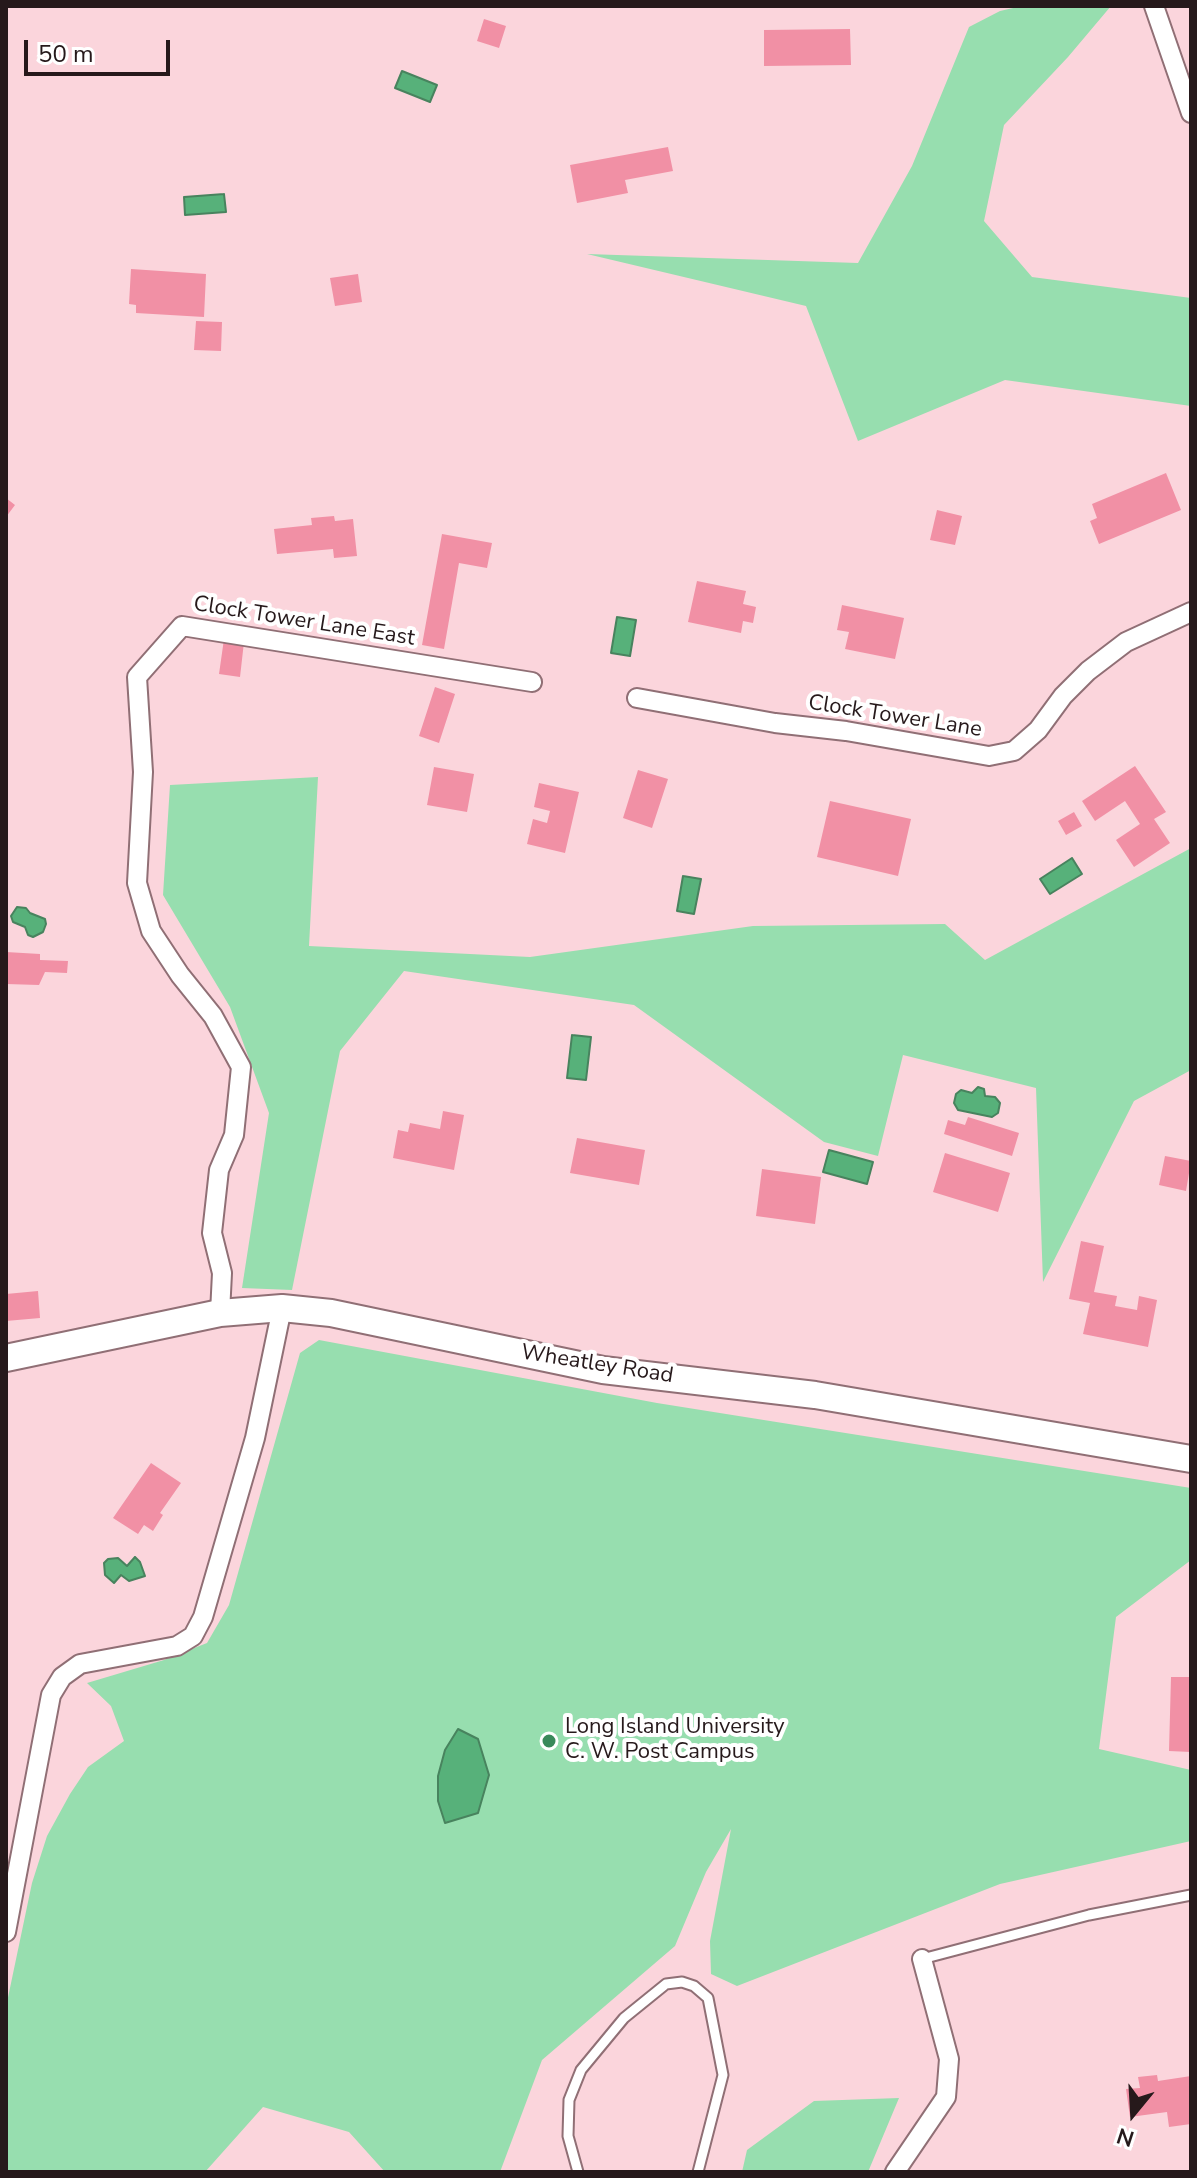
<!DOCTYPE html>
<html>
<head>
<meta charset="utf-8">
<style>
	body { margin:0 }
	#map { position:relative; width:1197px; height:2178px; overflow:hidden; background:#fbd5dc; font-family:"Nunito Sans",sans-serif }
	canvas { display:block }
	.frame { position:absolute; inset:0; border:8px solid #26191b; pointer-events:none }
	.north { position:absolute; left:1093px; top:2074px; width:80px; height:80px; -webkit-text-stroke:6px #fff; paint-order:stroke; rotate:198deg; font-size:22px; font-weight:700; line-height:32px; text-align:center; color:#26191b }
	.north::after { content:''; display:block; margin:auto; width:28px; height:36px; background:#26191b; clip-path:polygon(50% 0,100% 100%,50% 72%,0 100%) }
	.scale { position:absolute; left:24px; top:40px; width:146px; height:36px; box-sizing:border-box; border:4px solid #26191b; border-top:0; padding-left:10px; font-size:24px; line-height:28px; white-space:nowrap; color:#26191b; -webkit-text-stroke:6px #fff; paint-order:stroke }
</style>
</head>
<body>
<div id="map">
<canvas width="1197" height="2178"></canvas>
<div class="frame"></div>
<div class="north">N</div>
<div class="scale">50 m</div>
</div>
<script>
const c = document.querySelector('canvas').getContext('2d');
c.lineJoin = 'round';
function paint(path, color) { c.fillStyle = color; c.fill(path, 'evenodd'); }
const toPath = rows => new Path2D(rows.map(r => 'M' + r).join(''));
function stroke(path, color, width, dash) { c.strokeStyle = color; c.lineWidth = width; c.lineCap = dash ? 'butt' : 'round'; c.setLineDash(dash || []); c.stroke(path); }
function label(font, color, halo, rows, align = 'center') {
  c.font = font + ' "Nunito Sans",sans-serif'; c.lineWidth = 8; c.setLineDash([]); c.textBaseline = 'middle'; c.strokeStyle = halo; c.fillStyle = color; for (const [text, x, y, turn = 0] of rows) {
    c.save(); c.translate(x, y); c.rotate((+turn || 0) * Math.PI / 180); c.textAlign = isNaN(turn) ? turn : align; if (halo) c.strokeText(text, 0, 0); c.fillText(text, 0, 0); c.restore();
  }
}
paint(toPath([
	[1022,6,1111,6,1068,57,1004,125,984,221,1032,277,1191,298,1191,406,1005,380,858,441,806,306,587,254,858,263,912,166,969,27,1000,11],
	[318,777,309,946,530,957,753,926,945,924,985,960,1191,848,1191,1070,1134,1101,1043,1282,1036,1088,903,1055,878,1156,824,1142,634,1005,404,971,340,1051,292,1290,242,1288,269,1113,230,1007,163,895,170,785],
	[319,1340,657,1403,1191,1488,1191,1560,1116,1617,1099,1749,1191,1770,1191,1841,1000,1884,737,1986,711,1974,710,1941,731,1829,706,1872,675,1946,542,2060,500,2172,385,2172,349,2132,263,2107,205,2172,6,2172,6,2007,32,1883,47,1836,70,1794,88,1767,124,1741,111,1706,87,1683,164,1660,207,1643,229,1605,300,1353],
	[899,2098,868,2172,742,2172,747,2150,814,2101]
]), '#97deaf');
const water = toPath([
	[402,71,437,85,430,102,395,88,402,71],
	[224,194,226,212,185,215,184,197,224,194],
	[617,617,636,620,630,656,611,653,617,617],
	[1072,858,1082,874,1050,894,1040,879,1072,858],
	[683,876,701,879,694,914,677,911,683,876],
	[17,907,26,908,30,913,45,919,46,924,43,932,33,937,28,935,25,927,13,922,11,916,17,907],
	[572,1035,591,1037,586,1080,567,1078,572,1035],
	[978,1087,984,1089,985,1096,995,1097,1000,1103,998,1113,992,1117,958,1110,954,1103,956,1094,961,1090,972,1093,978,1087],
	[829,1150,873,1162,867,1184,823,1172,829,1150],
	[135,1557,140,1562,145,1576,129,1581,121,1575,114,1583,105,1575,104,1563,108,1559,118,1558,127,1566,135,1557],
	[458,1729,478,1739,489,1775,478,1813,445,1823,438,1801,438,1776,445,1750,458,1729]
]);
paint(water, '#57b17a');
stroke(water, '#48835e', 2);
paint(toPath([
	[484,19,506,26,499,48,477,41],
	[850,29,851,65,764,66,764,30],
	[668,147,673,171,625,180,628,193,577,203,570,165],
	[131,269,206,274,204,317,136,313,136,305,129,304],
	[358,274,362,302,335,306,330,278],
	[196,321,222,322,221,351,194,350],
	[1166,473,1181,510,1099,544,1090,521,1097,518,1092,504],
	[6,498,15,505,6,517],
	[937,510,962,516,955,545,930,540],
	[334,516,335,521,353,519,357,556,334,558,333,549,277,554,274,529,312,525,311,518],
	[442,534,492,543,487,568,459,563,444,649,422,645],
	[697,581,746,591,743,604,756,607,753,623,743,621,741,633,688,622],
	[842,605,904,618,895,659,845,649,849,632,837,630],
	[224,639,244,642,240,677,219,674],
	[435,687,455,694,439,743,419,736],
	[1135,766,1166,812,1154,819,1170,843,1134,867,1116,840,1140,824,1125,801,1095,821,1082,801],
	[434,767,474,774,467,812,427,805],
	[638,770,668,779,652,828,623,818],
	[539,783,579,792,565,853,527,844,533,819,547,823,550,811,534,807],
	[830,801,911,819,898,876,817,857],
	[1074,812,1082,826,1066,835,1058,821],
	[6,952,40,954,40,960,68,961,67,973,45,972,39,985,6,984],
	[443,1111,464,1115,454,1170,393,1158,398,1130,408,1132,410,1123,440,1129],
	[968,1117,1019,1133,1012,1156,944,1134,948,1120,965,1125],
	[577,1138,645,1150,639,1185,570,1173],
	[945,1153,1010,1173,998,1212,933,1192],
	[1165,1156,1191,1161,1186,1191,1159,1185],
	[762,1169,821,1177,815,1224,756,1216],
	[1081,1241,1104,1246,1094,1292,1117,1296,1115,1306,1137,1310,1139,1296,1157,1300,1148,1347,1083,1334,1090,1303,1069,1299],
	[38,1291,40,1318,6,1321,6,1294],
	[151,1463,181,1483,160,1513,163,1515,153,1531,144,1525,138,1534,113,1518],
	[1171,1677,1191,1677,1191,1752,1169,1751],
	[1157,2075,1158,2081,1191,2076,1191,2124,1169,2127,1167,2112,1130,2117,1126,2089,1140,2088,1138,2077]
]), '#f190a5');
const service = toPath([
	[922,1959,1089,1915,1191,1895],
	[578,2172,568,2136,569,2100,581,2070,624,2018,666,1984,682,1982,694,1986,708,1998,723,2075,698,2172]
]);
const minor = toPath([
	[1154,6,1191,113],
	[637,698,775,723,846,731,989,756,1014,751,1038,730,1063,696,1088,671,1126,642,1191,612],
	[220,1313,222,1273,212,1233,219,1170,234,1135,241,1067,213,1016,180,975,151,931,137,883,143,772,137,677,182,626,532,682],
	[6,1932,51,1695,62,1677,80,1664,177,1646,193,1636,203,1617,255,1438,282,1308],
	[895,2172,946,2097,949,2059,922,1959]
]);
const secondary = toPath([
	[6,1358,220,1313,282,1308,331,1313,603,1370,815,1395,1191,1459]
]);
stroke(service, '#906f75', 13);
stroke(minor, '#906f75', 22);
stroke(secondary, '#906f75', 30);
stroke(service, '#fff', 9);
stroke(minor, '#fff', 18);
stroke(secondary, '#fff', 26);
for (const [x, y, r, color] of [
	[549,1741,8,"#39895a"]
]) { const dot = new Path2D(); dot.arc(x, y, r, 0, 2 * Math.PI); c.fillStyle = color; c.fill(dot); stroke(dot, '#fff', 3); }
label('22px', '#26191b', '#fff', [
	["Clock Tower Lane East",304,622,9],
	["Clock Tower Lane",895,717,9],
	["Wheatley Road",597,1365,9]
]);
label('22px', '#26191b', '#fff', [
	["Long Island University",565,1728],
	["C. W. Post Campus",565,1753]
], 'left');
</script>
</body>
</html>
